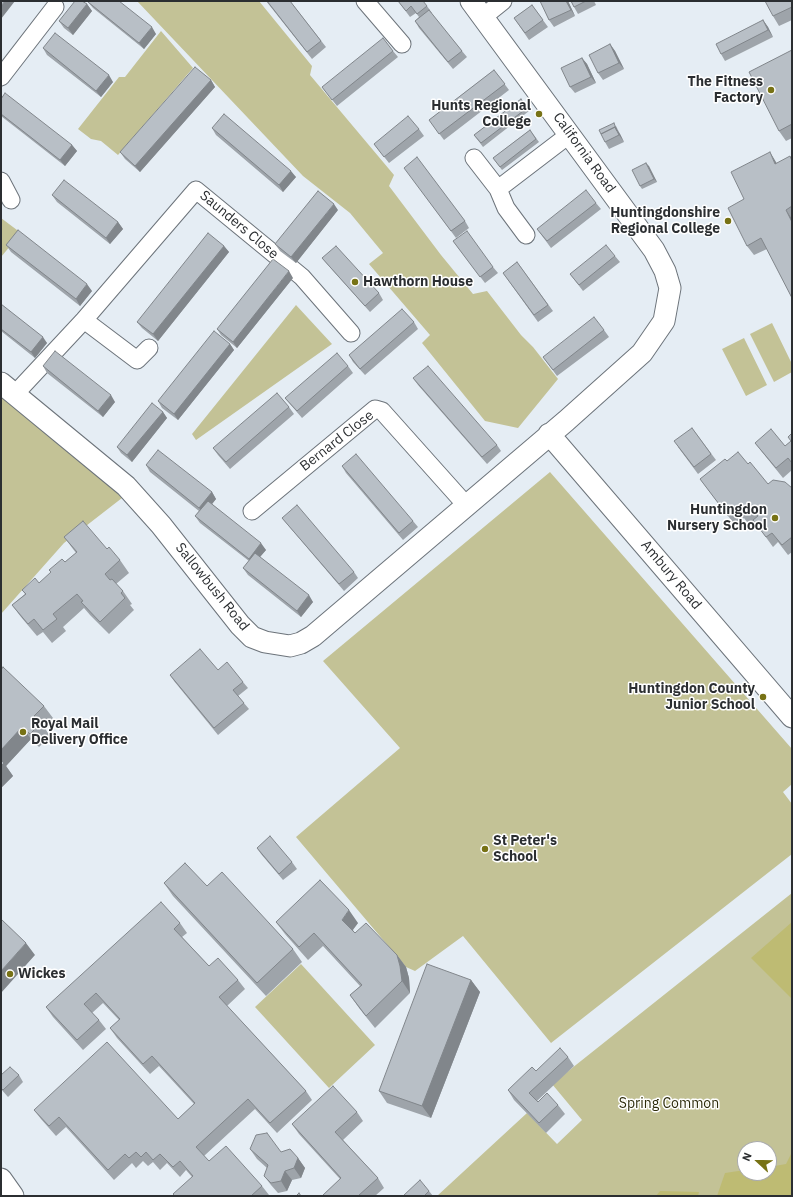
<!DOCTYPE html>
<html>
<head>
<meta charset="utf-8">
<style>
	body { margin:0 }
	#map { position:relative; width:793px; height:1197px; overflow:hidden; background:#e5edf4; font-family:"IBM Plex Sans",sans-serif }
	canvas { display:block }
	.frame { position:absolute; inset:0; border:2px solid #2b2e31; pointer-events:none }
	.north { position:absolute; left:737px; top:1141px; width:40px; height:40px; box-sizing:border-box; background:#fff; border:1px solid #aaabad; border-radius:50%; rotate:292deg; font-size:11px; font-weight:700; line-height:16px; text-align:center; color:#2b2e31 }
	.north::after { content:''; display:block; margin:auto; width:14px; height:18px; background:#777215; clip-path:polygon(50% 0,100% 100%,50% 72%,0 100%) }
</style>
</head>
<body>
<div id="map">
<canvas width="793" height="1197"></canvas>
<div class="frame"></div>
<div class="north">N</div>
</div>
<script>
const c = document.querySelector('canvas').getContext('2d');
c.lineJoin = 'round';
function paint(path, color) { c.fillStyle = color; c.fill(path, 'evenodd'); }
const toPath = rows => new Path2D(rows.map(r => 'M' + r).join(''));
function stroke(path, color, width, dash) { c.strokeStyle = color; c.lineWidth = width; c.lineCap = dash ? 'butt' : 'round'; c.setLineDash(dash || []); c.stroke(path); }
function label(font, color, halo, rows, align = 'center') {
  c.font = font + ' "IBM Plex Sans",sans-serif'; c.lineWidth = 3; c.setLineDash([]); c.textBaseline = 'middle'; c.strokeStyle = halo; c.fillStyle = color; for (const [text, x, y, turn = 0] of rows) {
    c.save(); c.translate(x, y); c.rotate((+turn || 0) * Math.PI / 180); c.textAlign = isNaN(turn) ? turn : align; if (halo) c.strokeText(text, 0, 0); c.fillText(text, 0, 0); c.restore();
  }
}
paint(toPath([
	[137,1,259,1,312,66,310,75,394,175,389,186,441,255,473,294,487,291,521,335,533,347,558,379,518,428,485,421,422,343,430,335,369,264,383,253,350,213,303,176],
	[161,31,193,68,118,155,101,141,91,139,78,129,119,77,125,77],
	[1,218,21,233,1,257],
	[296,305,332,344,196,440,192,434],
	[772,323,792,364,792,372,774,382,750,334],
	[744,338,767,385,746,396,722,349],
	[1,396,95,470,122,498,64,543,1,614],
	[550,472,792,749,792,784,783,792,792,804,792,854,551,1043,463,936,415,971,406,967,296,837,400,748,323,661],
	[792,893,792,1196,437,1196,527,1113,557,1144,582,1120,552,1084],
	[745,1149,769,1149,769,1173,745,1173],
	[301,964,375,1045,329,1088,255,1007]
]), '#c3c296');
paint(toPath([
	[792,922,792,999,751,958],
	[792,1152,792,1196,717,1196,725,1173,745,1170,745,1173,769,1173,769,1167,786,1164],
	[660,1191,699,1192,698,1196,656,1196]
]), '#bebb73');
const minor = toPath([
	[365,1,402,44],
	[483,17,503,1],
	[1,77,55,7],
	[474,158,498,189,506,208,526,235],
	[1,181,11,200],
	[498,189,570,134],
	[84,320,137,360,149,348],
	[15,394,84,320,196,190,302,277,351,333],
	[252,511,375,409,382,411,466,505]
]);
const tertiary = toPath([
	[1,383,126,486,161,525,240,625,252,637,265,642,290,646,301,643,313,636,566,421,642,353,664,321,670,288,665,271,654,250,471,1],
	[549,434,792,717],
	[1,1179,13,1196]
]);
stroke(minor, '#6c737a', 19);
stroke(tertiary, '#6c737a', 23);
stroke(minor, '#fff', 17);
stroke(tertiary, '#fff', 21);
paint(toPath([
	[266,1,290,1,326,47,312,59],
	[398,1,427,6,432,13,431,13,462,51,467,57,453,69,419,28,415,21,419,17,416,13,410,17],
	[541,1,568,1,575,16,554,27,549,20],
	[571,1,594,1,596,5,578,14,574,7],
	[792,1,792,20,779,26,773,16],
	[88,2,156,34,144,49,93,8],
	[87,4,92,11,73,35,64,28,59,21],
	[532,5,548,27,529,40,514,18],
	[763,20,768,27,773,37,725,61,721,54],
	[610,44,615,51,624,69,603,80,598,73],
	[43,48,113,82,101,97,47,55],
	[792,50,792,138,786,141,779,131],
	[393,51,398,57,337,106,322,87],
	[582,58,587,64,596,83,575,93,570,87],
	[494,70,509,90,444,140,429,120],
	[211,80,215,87,140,172,125,159,120,152],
	[1,99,72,145,77,151,65,166,1,116],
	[521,99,529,111,483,147,474,135],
	[616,126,624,142,609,149,605,142],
	[212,128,296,177,283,192,216,135],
	[419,129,424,136,389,163,374,144],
	[530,130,539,142,502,170,493,158],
	[792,160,792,298,767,249,754,255,747,246,744,199,777,163],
	[646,163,657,182,642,189,640,186],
	[409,174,465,221,469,228,456,238],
	[52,195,118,222,123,229,110,244,57,202],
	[596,203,601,209,551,248,537,229],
	[338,210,296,263,280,251,275,244],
	[453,241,493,267,498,273,485,283],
	[6,245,92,291,80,306,11,252],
	[224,246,229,252,158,341,142,328,137,322],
	[615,256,620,262,583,291,570,274],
	[322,258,379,293,383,300,370,312,327,264],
	[517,262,553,311,538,322,503,273],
	[293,278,237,348,221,335,217,329],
	[1,304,47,343,35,358,1,331],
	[414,322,418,329,365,375,353,362,349,355],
	[604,330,609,337,557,376,543,357],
	[230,344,234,350,178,420,162,408,158,401],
	[43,366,115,402,103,417,47,373],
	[348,366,353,373,302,418,290,404,285,398],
	[413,378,497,445,501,451,487,464,418,385],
	[289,407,294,414,230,469,218,455,213,448],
	[163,412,167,418,132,462,121,453,117,447],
	[692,428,716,460,698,474,678,447],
	[792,433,792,470,783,478,762,452,755,443,785,446,791,441],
	[727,461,748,464,768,484,792,488,792,552,788,555,778,542,773,547,755,522,750,526,744,518,735,525,700,479],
	[146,465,212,492,216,499,212,504,266,550,260,557,313,602,301,617,248,575,243,568,249,561,200,523,195,516,199,511,150,472],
	[342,466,413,521,418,527,403,540,346,473],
	[282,518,354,572,358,578,344,591,287,524],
	[64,537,107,549,120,560,129,573,116,584,123,591,132,604,130,605,134,610,109,634,90,615,84,608,63,627,66,631,52,643,43,632,37,636,21,617,12,605,25,594,22,590,39,583,76,553],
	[1,670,44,706,53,718,44,727,50,736,39,747,31,739,6,766,13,776,1,788],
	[218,670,243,682,248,688,238,696,249,709,218,735,174,681,170,675],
	[257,848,292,862,297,869,283,880,261,854],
	[164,883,207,886,293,949,302,962,266,996,173,896],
	[276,922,358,923,353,930,355,933,397,955,406,967,409,978,410,993,375,1028,359,1008,350,995,360,986,323,946,308,960,285,934],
	[180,923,187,933,182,937,209,966,238,980,245,989,227,1006,306,1091,312,1100,277,1133,255,1109,204,1156,209,1161,262,1186,269,1195,268,1196,175,1196,192,1177,186,1170,180,1177,167,1163,160,1170,153,1162,148,1166,143,1161,136,1168,132,1163,114,1180,66,1127,56,1136,41,1119,34,1110,178,1119,194,1104,159,1066,150,1074,117,1038,110,1028,119,1020,103,1003,92,1013,99,1020,106,1029,83,1050,53,1017,46,1007],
	[471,980,480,992,431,1118,387,1103,379,1091],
	[568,1057,574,1066,537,1101,538,1102,558,1105,565,1114,546,1133,514,1100,508,1090,536,1071],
	[1,1075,19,1075,23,1082,8,1097,1,1089],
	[357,1112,363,1121,343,1140,378,1178,384,1188,375,1196,322,1196,340,1179,299,1134,292,1124],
	[250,1149,281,1152,298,1158,305,1168,301,1178,292,1180,287,1191,278,1193,271,1185,264,1176,267,1168,257,1159],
	[429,1191,433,1196,403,1196]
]), '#9ea4aa');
paint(toPath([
	[5,1,15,1,1,19,1,6],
	[566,1,568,1,575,16,571,10],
	[87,4,92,11,73,35,68,28],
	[763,20,768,27,773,37,768,30],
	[152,27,156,34,144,49,139,43],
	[610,44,615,51,624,69,619,63],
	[582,58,587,64,596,83,591,77],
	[109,75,113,82,101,97,96,91],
	[211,80,215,87,140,172,135,166],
	[615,127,620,134,624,142,619,135],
	[72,145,77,151,65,166,60,160],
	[770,152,776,162,782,173,775,164],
	[646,163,649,166,657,182,654,179],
	[291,171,296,177,283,192,279,185],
	[334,204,338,210,296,263,291,257],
	[786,210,792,219,792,222],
	[118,222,123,229,110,244,106,238],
	[224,246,229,252,158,341,153,334],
	[289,271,293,278,237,348,233,342],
	[87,284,92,291,80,306,76,299],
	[43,337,47,343,35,358,31,352],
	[230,344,234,350,178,420,174,414],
	[111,395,115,402,103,417,98,411],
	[163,412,167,418,132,462,127,455],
	[212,492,216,499,204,514,199,508],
	[261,543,266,550,253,565,249,559],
	[309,595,313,602,301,617,297,611],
	[22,727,31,739,6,766,13,776,1,788,1,750],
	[349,910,358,923,351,932,342,920],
	[26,943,35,955,1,993,1,971],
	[397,955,406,967,409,978,410,993,402,981],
	[471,980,480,992,431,1118,422,1106],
	[298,1158,305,1168,301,1178,294,1168],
	[285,1171,292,1180,287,1191,281,1181]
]), '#81868b');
const building = toPath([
	[1,1,5,1,1,6,1,1],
	[75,1,82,1,87,4,68,28,59,21,75,1],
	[89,1,119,1,152,27,139,43,88,2,89,1],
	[267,1,290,1,321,41,307,52,267,1],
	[398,1,423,1,427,6,417,14,411,6,406,11,398,1],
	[540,1,566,1,571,10,549,20,540,1],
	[571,1,586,1,574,7,571,1],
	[765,1,792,1,792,7,773,16,765,1],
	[532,5,543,20,525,33,514,18,532,5],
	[429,10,462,51,448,62,415,21,429,10],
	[763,20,768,30,721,54,716,44,763,20],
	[55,33,109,75,96,91,43,48,55,33],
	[383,38,393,51,332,100,322,87,383,38],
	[610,44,619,63,598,73,589,55,610,44],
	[792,50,792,124,779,131,749,72,792,50],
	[582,58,591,77,570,87,561,68,582,58],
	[195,67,211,80,135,166,120,152,195,67],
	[494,70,505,84,439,134,429,120,494,70],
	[5,93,72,145,60,160,1,114,1,99,5,93],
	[521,99,527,108,481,143,474,135,521,99],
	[224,114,291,171,279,185,212,128,224,114],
	[408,116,419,129,384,157,374,144,408,116],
	[614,123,617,131,615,127,601,134,599,130,614,123],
	[615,127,619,135,605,142,601,134,615,127],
	[530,130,536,139,500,167,493,158,530,130],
	[770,152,775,164,790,156,792,161,792,206,786,210,792,222,792,298,761,238,747,246,728,208,744,199,731,172,770,152],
	[417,157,465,221,451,231,404,168,417,157],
	[646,163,654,179,640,186,632,170,646,163],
	[64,180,118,222,106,238,52,195,64,180],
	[586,190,596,203,547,241,537,229,586,190],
	[318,191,334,204,291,257,275,244,318,191],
	[18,230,87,284,76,299,6,245,18,230],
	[467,231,493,267,480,277,453,241,467,231],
	[208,233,224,246,153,334,137,322,208,233],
	[606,245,615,256,579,285,570,274,606,245],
	[336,246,379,293,365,306,322,258,336,246],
	[273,259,289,271,233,342,217,329,273,259],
	[517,262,548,305,534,315,503,273,517,262],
	[1,304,43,337,31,352,1,329,1,304],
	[402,309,414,322,360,369,349,355,402,309],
	[594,317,604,330,553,370,543,357,594,317],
	[214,331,230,344,174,414,158,401,214,331],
	[55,351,111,395,98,411,43,366,55,351],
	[337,353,348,366,297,411,285,398,337,353],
	[428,366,497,445,482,457,413,378,428,366],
	[277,393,289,407,226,462,213,448,277,393],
	[152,403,163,412,127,455,117,447,152,403],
	[692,428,711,454,694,467,674,441,692,428],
	[771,429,785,446,791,441,788,437,792,433,792,463,788,458,776,468,755,443,771,429],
	[158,450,212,492,199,508,146,465,158,450],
	[738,452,748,464,750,462,768,484,773,480,785,482,792,488,792,537,782,545,772,533,766,537,753,520,758,516,752,509,743,516,737,509,728,516,700,479,725,459,727,461,738,452],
	[356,454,413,521,399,533,342,466,356,454],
	[208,501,261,543,249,559,195,516,208,501],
	[297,505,354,572,339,584,282,518,297,505],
	[83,521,107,549,109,547,120,560,105,574,110,580,112,579,123,591,121,593,125,598,100,622,81,602,83,601,77,594,53,614,57,619,43,630,34,619,28,624,12,605,26,594,22,590,35,578,39,583,51,572,49,570,62,559,65,562,77,552,64,537,83,521],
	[255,553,309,595,297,611,243,568,255,553],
	[200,649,218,670,227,662,243,682,233,690,244,703,214,728,170,675,200,649],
	[3,667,44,706,34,716,41,723,30,734,22,727,1,750,1,670,3,667],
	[1,760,4,763,1,766,1,760],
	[270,836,292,862,279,874,257,848,270,836],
	[185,863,207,886,222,872,293,949,257,983,164,883,185,863],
	[320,880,349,910,342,920,355,933,366,923,397,955,400,966,402,981,366,1016,350,995,362,985,314,933,299,947,276,922,320,880],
	[161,902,180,923,174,929,209,966,218,958,238,980,219,997,306,1091,270,1123,248,1099,196,1147,209,1161,226,1146,262,1186,251,1196,175,1196,173,1194,193,1176,180,1161,173,1167,160,1154,153,1160,146,1152,141,1157,136,1152,129,1158,125,1154,108,1170,59,1117,49,1126,34,1110,107,1042,178,1119,195,1103,152,1056,143,1064,110,1028,120,1019,96,993,84,1004,99,1020,77,1040,46,1007,161,902],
	[1,919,26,943,1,971,1,919],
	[427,964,471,980,422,1106,379,1091,427,964],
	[560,1048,568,1057,529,1093,538,1102,547,1093,558,1105,539,1123,508,1090,532,1067,536,1071,560,1048],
	[10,1067,19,1075,3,1090,1,1088,1,1075,10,1067],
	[333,1086,357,1112,335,1132,378,1178,358,1196,322,1196,341,1178,292,1124,333,1086],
	[267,1133,281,1152,290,1149,298,1158,294,1168,285,1171,281,1181,271,1183,264,1176,268,1165,250,1149,256,1135,267,1133],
	[420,1180,429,1191,424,1196,403,1196,420,1180],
	[299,1193,301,1196,296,1196,299,1193]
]);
paint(building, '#b8bfc6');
stroke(building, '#81868b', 1);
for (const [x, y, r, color] of [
	[771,90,4,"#777215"],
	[539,114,4,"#777215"],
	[728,221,4,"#777215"],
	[355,282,4,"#777215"],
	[775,518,4,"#777215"],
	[763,697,4,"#777215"],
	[23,732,4,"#777215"],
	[485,849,4,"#777215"],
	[10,974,4,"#777215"]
]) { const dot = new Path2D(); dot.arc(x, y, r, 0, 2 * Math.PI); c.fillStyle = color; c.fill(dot); stroke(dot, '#fff', 1.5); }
label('bold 14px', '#2b2e31', '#fff', [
	["The Fitness",763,82],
	["Factory",763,98],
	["Hunts Regional",531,106],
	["College",531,122],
	["Huntingdonshire",720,213],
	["Regional College",720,229],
	["Hawthorn House",363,282,"left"],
	["Huntingdon",767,510],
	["Nursery School",767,526],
	["Huntingdon County",755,689],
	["Junior School",755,705],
	["Royal Mail",31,724,"left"],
	["Delivery Office",31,740,"left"],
	["St Peter's",493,841,"left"],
	["School",493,857,"left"],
	["Wickes",18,974,"left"]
], 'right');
label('14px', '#2b2e31', '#fff', [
	["California Road",584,153,54],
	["Saunders Close",239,225,40],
	["Bernard Close",337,441,-38],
	["Ambury Road",671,575,50],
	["Sallowbush Road",212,587,51]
]);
label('14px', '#2d2b0b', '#fff', [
	["Spring Common",669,1104]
]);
</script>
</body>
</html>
